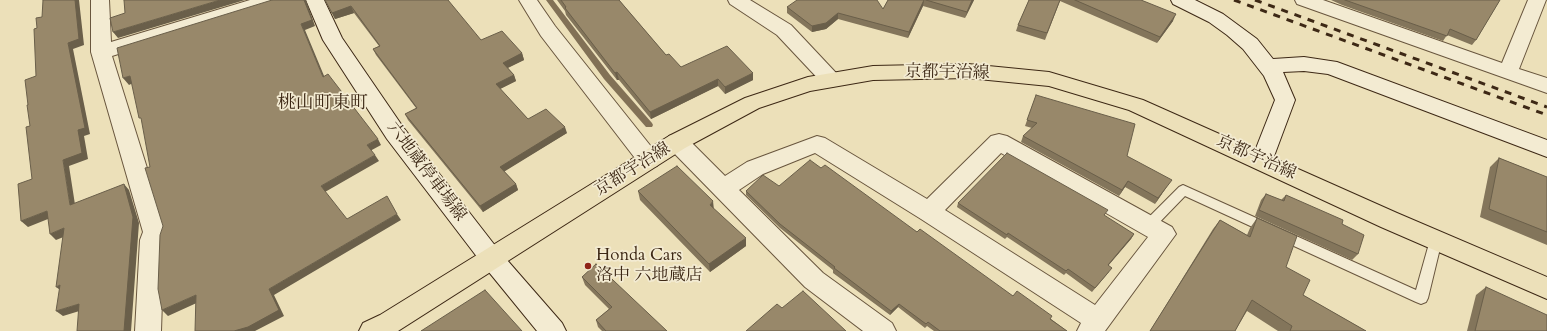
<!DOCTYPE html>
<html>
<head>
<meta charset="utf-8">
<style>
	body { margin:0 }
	canvas { display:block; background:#ece0b9 }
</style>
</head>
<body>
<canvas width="1547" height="331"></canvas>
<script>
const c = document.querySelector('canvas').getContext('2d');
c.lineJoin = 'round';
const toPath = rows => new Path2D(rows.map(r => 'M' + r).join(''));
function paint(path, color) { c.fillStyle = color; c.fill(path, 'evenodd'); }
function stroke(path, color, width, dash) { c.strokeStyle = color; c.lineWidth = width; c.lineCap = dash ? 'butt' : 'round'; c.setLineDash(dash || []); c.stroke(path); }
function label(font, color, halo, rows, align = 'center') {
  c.font = font + ' Cardo,"Noto Serif JP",serif'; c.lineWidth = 3.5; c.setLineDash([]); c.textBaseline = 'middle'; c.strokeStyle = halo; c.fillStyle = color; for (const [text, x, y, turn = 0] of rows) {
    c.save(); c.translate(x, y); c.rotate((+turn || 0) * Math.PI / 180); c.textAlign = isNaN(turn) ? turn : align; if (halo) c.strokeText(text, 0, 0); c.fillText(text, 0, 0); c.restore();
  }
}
paint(toPath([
	[546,0,553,0,610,75,652,123,653,125,652,127,646,127,604,79,546,0]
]), '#827156');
const lane = toPath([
	[1183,185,1416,290,1430,240,1431,236,1436,235,1441,236,1442,240,1428,298,1426,302,1421,304,1416,302,1185,196,1153,229,1149,230,1145,229,1143,225,1145,221,1179,187,1183,185]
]);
const street = toPath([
	[91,0,109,0,111,42,250,0,280,0,278,4,112,56,167,232,164,240,161,331,135,331,140,240,143,232,91,52,91,0],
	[519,0,537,0,555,26,657,154,660,160,657,166,649,168,641,166,541,36,519,0],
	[728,0,750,0,791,25,838,75,841,80,838,85,831,87,824,85,777,35,730,4,728,0],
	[1295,0,1323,0,1502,63,1528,0,1546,0,1519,69,1547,78,1547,93,1297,4,1295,0],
	[677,134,685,136,725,176,747,162,817,136,825,138,927,199,991,136,999,134,1007,136,1172,227,1176,234,1105,331,1077,331,1081,323,921,219,815,153,763,174,739,190,823,273,892,323,896,331,863,331,805,287,669,148,666,142,669,136,677,134],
	[1001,153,1148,237,1095,305,945,210,1001,153]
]);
const secondary = toPath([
	[306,0,324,0,342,38,403,127,500,252,562,323,566,331,537,331,484,266,387,139,323,40,306,0],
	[1171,0,1195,0,1223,14,1257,39,1273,59,1304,57,1337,62,1547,140,1547,157,1328,74,1304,71,1283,72,1295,100,1270,167,1262,169,1254,167,1251,161,1275,100,1264,76,1243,49,1227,35,1209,22,1173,4,1171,0]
]);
const primary = toPath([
	[968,64,1049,72,1143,100,1397,213,1547,277,1547,299,1381,227,1129,110,1049,86,968,78,873,80,810,91,759,108,685,148,398,331,359,331,363,323,380,315,669,136,745,98,808,77,873,66,968,64]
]);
stroke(lane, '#69563e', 2);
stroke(street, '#69563e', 2);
stroke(secondary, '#3d2815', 2);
stroke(primary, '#3d2815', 2);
paint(lane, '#f3ebd2');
paint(street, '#f3ebd2');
paint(secondary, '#f3ebd2');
paint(primary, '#ece0b9');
stroke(toPath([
	[1234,0,1547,115],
	[1255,0,1547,107]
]), '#3d2815', 3, [7, 7]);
paint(toPath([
	[325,0,481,40,522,53,524,60,508,68,514,75,516,81,500,89,528,119,567,133,504,171,516,184,518,190,483,212,408,120,405,114,416,108,376,55,373,49,379,46,354,13,335,19],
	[557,0,619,0,666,55,681,67,753,73,753,80,725,94,718,86,651,119,619,80,617,80,566,15,565,11],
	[888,0,974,0,965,18,923,6,908,38,838,19,826,29,812,32,787,13,787,7,883,9],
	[1029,0,1141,0,1173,21,1157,43,1060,1,1045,40,1016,31,1018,25],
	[1331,0,1500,0,1476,40,1472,45,1447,35,1443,41,1342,5],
	[1036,95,1127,156,1168,185,1155,204,1125,187,1119,196,1021,142,1023,136,1032,128,1025,126],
	[1499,158,1547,177,1547,245,1480,217,1490,167],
	[821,168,1013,296,1051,319,1067,331,934,331,927,326,925,328,898,307,890,315,833,273,833,270,780,228,746,195,746,191,779,186],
	[638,191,714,209,746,246,710,272,640,200],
	[1266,194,1281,200,1286,195,1342,224,1358,254,1352,260,1255,216,1261,200],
	[958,203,1104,216,1134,234,1131,239,1108,266,1109,272,1092,292,1066,273,1064,275,1007,237,1005,239,957,207],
	[1257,218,1303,295,1366,331,1278,331,1247,311,1235,331,1150,331,1213,229,1220,220,1247,235,1250,228],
	[582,277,667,331,602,331,598,327,596,320,609,309,585,285],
	[1486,287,1547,331,1467,331,1476,295]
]), '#83755b');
paint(toPath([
	[75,0,79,0,84,45,73,49,90,134,84,136,88,159,69,166,76,211,70,205,63,160,78,130,68,43],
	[220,0,245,0,118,38,113,32],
	[304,0,306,0,315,26,305,30,327,83,323,77,301,24],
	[924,0,923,6,908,38,909,32],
	[972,0,974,0,965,18,967,12],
	[351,6,354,13,335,19,332,13],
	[838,13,838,19,826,29,812,32,812,26],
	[1176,14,1173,21,1157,43,1160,37],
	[522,53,524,60,505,69,503,63],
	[617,72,619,80,617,80,615,73],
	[753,73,753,80,725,94,725,87],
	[514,75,516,81,498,90,496,84],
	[130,76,135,82,129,85,123,78],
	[718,79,718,86,651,119,650,112],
	[565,127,567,133,502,173,500,167],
	[378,139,381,145,370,151,367,145],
	[375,155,379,161,325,192,321,186],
	[1172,180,1168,185,1155,204,1158,198],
	[1128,181,1125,187,1119,196,1122,190],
	[124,184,129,190,139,223,131,331,124,331],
	[516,184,518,190,483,212,480,206],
	[713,201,714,210,710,205],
	[47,211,53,217,28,227,21,221],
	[397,214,401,220,274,295,284,316,255,331,234,331,269,289],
	[64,228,71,234,56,240,50,234],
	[1134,234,1131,239,1105,269,1108,265],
	[746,238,746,246,710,272,709,264],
	[60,285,63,292,56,287],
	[196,295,201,301,168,316,162,310],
	[79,304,86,309,63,316,56,311],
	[899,304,898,307,890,315,891,311]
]), '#6a5f4a');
const building = toPath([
	[43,0,75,0,79,39,68,43,85,128,78,130,82,153,63,160,70,205,124,184,133,217,124,331,77,331,79,304,56,311,60,285,56,287,64,228,50,234,47,211,21,221,18,184,32,179,26,127,30,126,27,105,28,105,25,80,36,76,34,29,37,28,36,18,42,17,43,0],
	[124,0,220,0,113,32,110,18,125,13,124,0],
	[272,0,304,0,312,20,301,24,323,77,328,74,378,139,367,145,375,155,321,186,347,219,387,196,397,214,269,289,279,310,248,327,234,331,195,331,196,295,162,310,158,289,160,235,163,226,145,168,150,167,141,118,139,118,130,76,123,78,117,48,272,0],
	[325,0,448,0,481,40,502,31,522,53,503,63,514,75,496,84,528,119,546,109,565,127,500,167,516,184,480,206,405,114,417,108,373,49,380,46,351,6,332,13,325,0],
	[561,0,619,0,666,55,669,54,681,67,727,46,753,73,725,87,718,79,650,112,617,72,615,73,565,8,566,7,561,0],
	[797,0,877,0,883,9,888,0,924,0,909,32,838,13,826,23,812,26,787,7,797,0],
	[926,0,972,0,967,12,926,0],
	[1029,0,1060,0,1047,33,1018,25,1029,0],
	[1075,0,1141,0,1176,14,1160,37,1075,0],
	[1345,0,1500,0,1476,40,1450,29,1447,36,1345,0],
	[1036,95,1135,124,1127,156,1172,180,1158,198,1128,181,1122,190,1023,136,1037,123,1027,120,1036,95],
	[1007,153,1108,210,1104,215,1134,234,1108,265,1112,268,1095,288,1068,269,1066,271,1008,233,1007,235,958,203,1007,153],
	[1499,158,1547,177,1547,232,1489,209,1499,158],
	[810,160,821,168,825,165,917,232,920,229,1013,296,1017,291,1052,316,1050,319,1067,331,940,331,928,322,926,324,899,304,891,311,834,268,835,267,780,224,746,191,763,175,779,186,810,160],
	[677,166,713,201,710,205,746,238,709,264,638,191,677,166],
	[1266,194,1284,201,1286,195,1343,220,1342,224,1364,235,1358,254,1259,210,1266,194],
	[1257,218,1297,236,1286,267,1310,280,1303,295,1366,331,1290,331,1292,326,1252,300,1235,331,1150,331,1220,220,1250,237,1257,218],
	[596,264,667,331,606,331,596,320,612,307,582,277,596,264],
	[1486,287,1547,315,1547,331,1475,331,1486,287],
	[485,290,522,331,421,331,485,290],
	[803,291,846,331,746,331,777,304,782,308,803,291]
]);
paint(building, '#98886a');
stroke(building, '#6a5f4a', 1);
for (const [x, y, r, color] of [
	[588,266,4,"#8f2418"]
]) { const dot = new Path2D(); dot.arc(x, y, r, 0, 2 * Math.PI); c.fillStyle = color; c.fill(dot); stroke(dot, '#f3ebd2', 1.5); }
label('17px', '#3d2815', '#f3ebd2', [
	["京都宇治線",947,73,1],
	["京都宇治線",1256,158,24],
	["京都宇治線",633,170,-32],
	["六地蔵停車場線",426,172,53]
]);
label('17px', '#3d2815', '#f3ebd2', [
	["Honda Cars",596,256],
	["洛中 六地蔵店",596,276]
], 'left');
label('18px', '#3d2815', '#f3ebd2', [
	["桃山町東町",323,104]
]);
</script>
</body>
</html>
